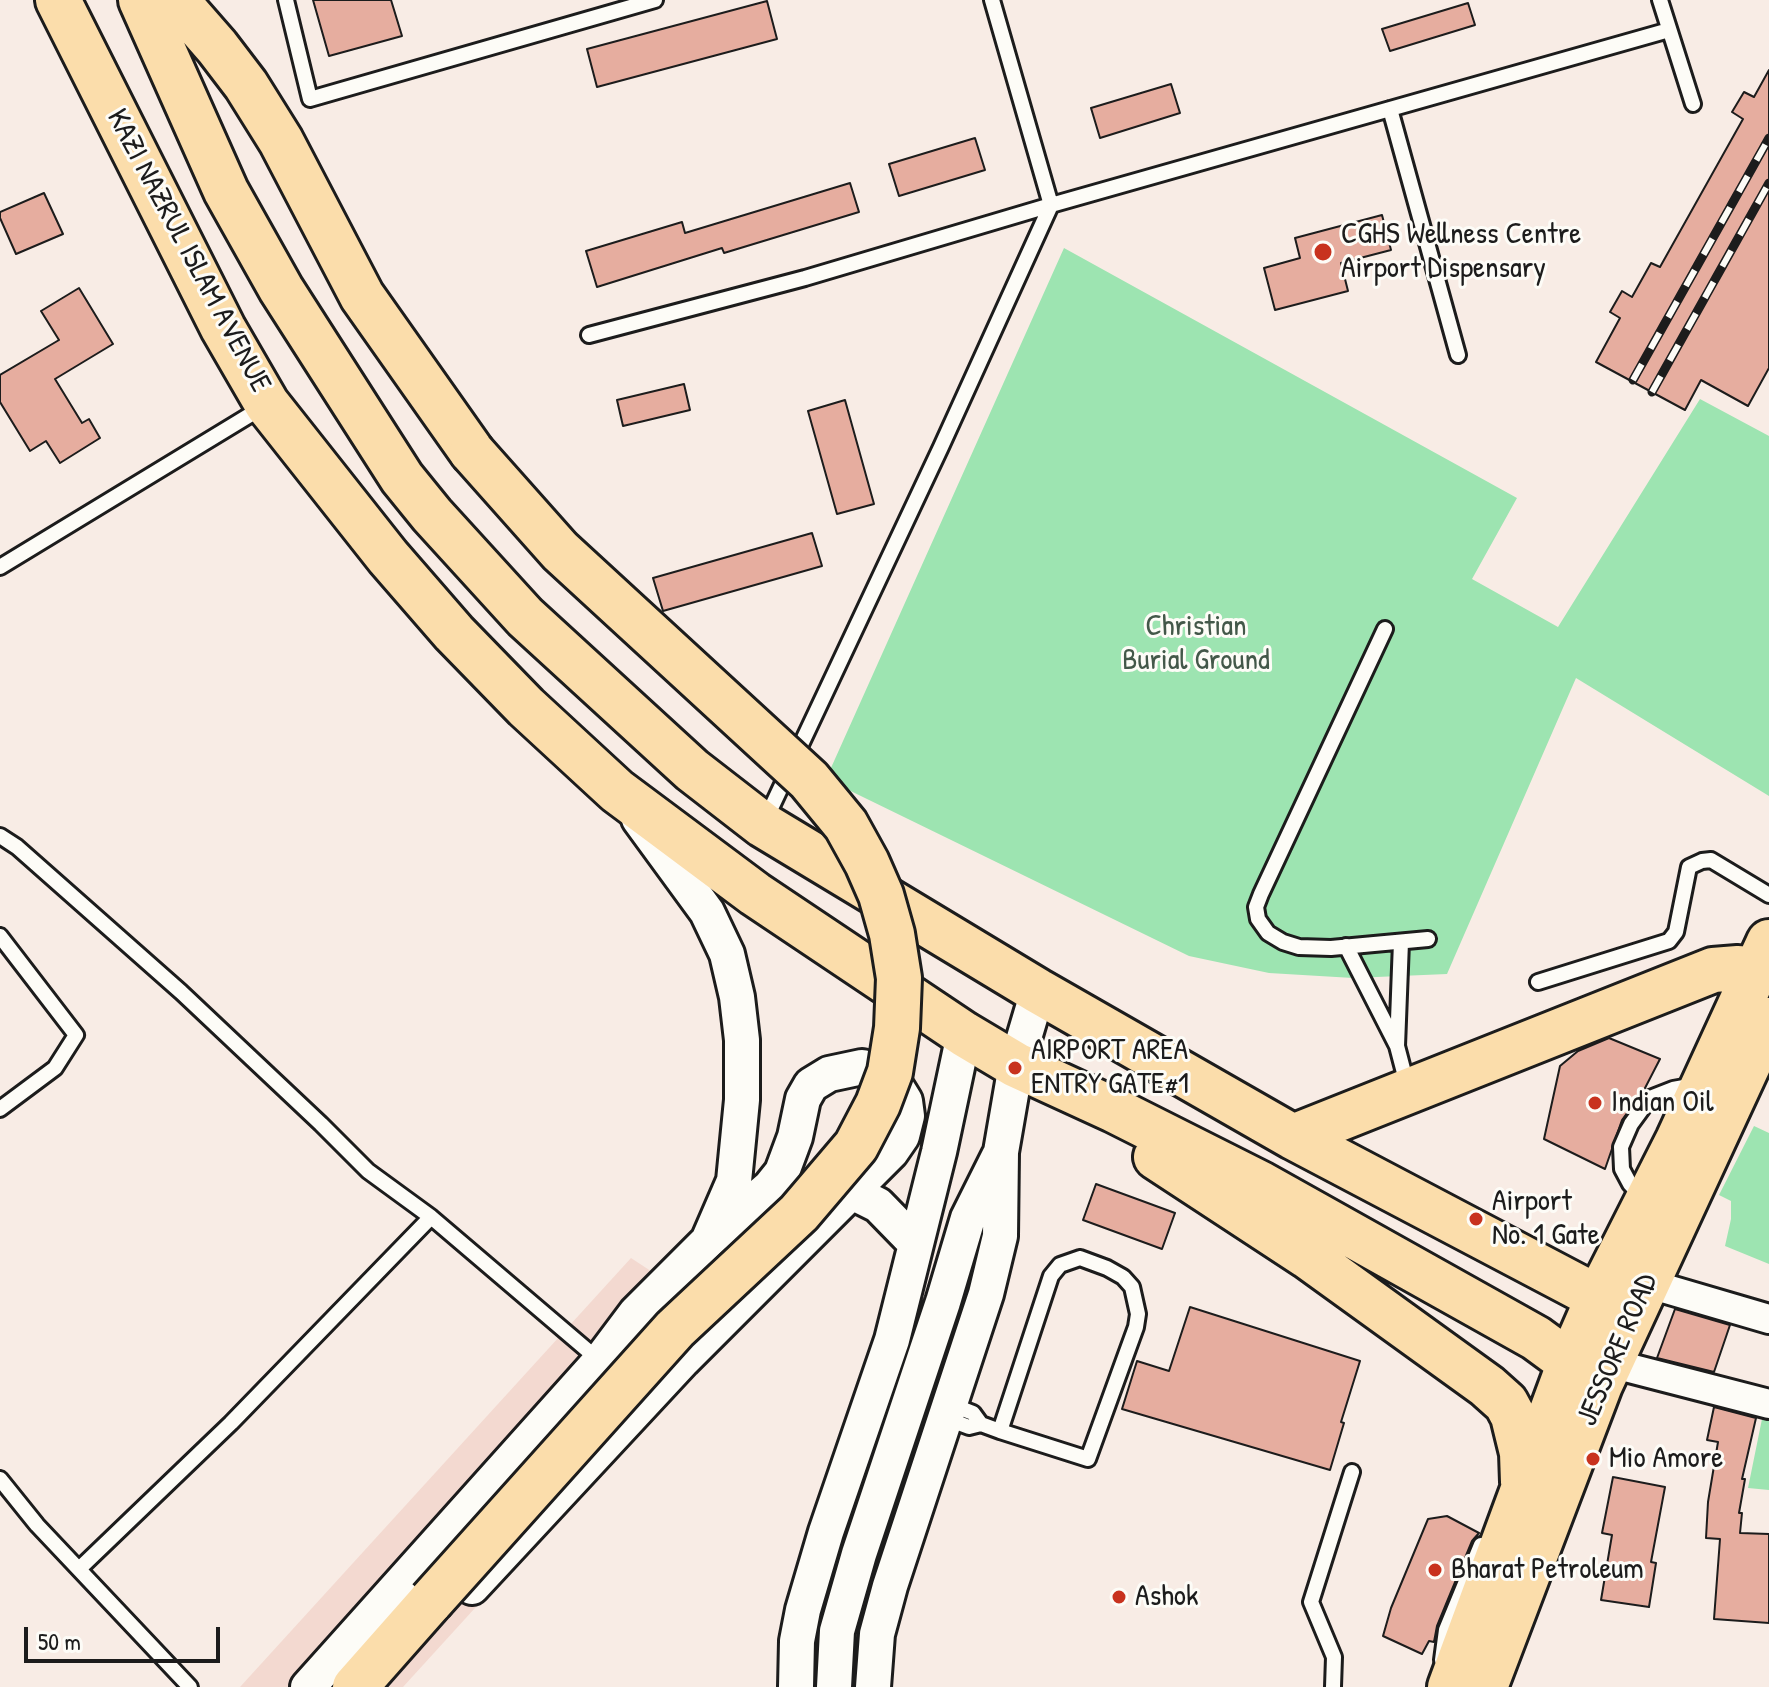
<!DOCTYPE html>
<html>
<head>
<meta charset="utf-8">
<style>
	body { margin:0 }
	#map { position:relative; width:1769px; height:1687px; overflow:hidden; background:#f8ece5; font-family:"Patrick Hand",sans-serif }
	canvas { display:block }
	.scale { position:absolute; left:24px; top:1627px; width:196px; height:36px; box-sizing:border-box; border:4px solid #1c1c1c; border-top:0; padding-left:10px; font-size:24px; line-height:28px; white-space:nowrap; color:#1c1c1c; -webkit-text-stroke:6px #fdfcf7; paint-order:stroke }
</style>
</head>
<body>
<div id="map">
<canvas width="1769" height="1687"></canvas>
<div class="scale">50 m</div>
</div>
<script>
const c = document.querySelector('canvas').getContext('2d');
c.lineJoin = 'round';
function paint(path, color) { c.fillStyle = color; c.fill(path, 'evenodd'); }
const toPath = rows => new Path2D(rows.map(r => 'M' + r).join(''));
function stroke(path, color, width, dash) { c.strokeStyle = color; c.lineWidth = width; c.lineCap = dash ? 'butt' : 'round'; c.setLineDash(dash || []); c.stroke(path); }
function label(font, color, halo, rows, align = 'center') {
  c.font = font + ' "Patrick Hand",sans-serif'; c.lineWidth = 6; c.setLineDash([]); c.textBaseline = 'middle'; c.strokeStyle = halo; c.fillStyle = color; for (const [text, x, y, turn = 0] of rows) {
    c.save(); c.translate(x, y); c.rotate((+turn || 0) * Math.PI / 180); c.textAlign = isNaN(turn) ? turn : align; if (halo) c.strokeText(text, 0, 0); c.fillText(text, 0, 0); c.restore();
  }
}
paint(toPath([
	[631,1258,733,1325,403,1687,240,1687]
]), '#f3d9d0');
paint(toPath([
	[1064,248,1517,498,1472,579,1558,627,1700,399,1769,436,1769,796,1576,678,1447,974,1353,978,1269,973,1189,956,826,779],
	[1754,1126,1769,1133,1769,1264,1725,1246,1731,1219,1731,1201,1719,1195],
	[1762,1419,1769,1421,1769,1490,1748,1488]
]), '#9de4b1');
const building = toPath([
	[313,0,391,0,402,36,329,56,313,0],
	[767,1,777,39,597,87,587,49,767,1],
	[1468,3,1475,25,1390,51,1382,29,1468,3],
	[1769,70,1769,368,1748,406,1701,380,1685,410,1596,362,1620,318,1610,312,1622,291,1632,297,1651,263,1660,267,1743,119,1732,112,1744,92,1754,97,1769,70],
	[1171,84,1180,113,1100,138,1091,108,1171,84],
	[975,138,985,170,899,196,889,164,975,138],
	[850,183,859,212,724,253,722,248,597,287,586,251,682,222,685,233,850,183],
	[44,193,63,234,16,254,0,218,0,212,44,193],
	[1382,215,1391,250,1341,263,1348,291,1275,310,1264,268,1300,258,1295,238,1382,215],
	[79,288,113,344,55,379,82,423,89,419,100,438,60,463,46,441,30,451,0,402,0,375,59,340,41,311,79,288],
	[684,384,690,410,623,426,617,400,684,384],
	[845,400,874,504,837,514,808,411,845,400],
	[812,533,822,566,663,611,653,578,812,533],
	[1609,1038,1660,1059,1644,1090,1622,1120,1605,1169,1544,1139,1560,1066,1578,1051,1609,1038],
	[1096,1184,1175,1213,1162,1249,1083,1220,1096,1184],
	[1190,1307,1360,1361,1341,1422,1344,1423,1330,1470,1122,1409,1137,1361,1169,1371,1190,1307],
	[1675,1309,1730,1325,1714,1372,1657,1358,1675,1309],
	[1714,1407,1756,1418,1742,1479,1745,1479,1739,1513,1742,1513,1740,1533,1769,1534,1769,1623,1714,1619,1720,1539,1706,1538,1708,1502,1718,1442,1707,1440,1714,1407],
	[1613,1477,1665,1487,1651,1562,1656,1563,1649,1607,1601,1600,1612,1535,1602,1533,1613,1477],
	[1447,1516,1479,1533,1472,1541,1437,1626,1434,1642,1429,1641,1422,1654,1383,1636,1391,1608,1428,1519,1447,1516]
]);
paint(building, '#e6ad9f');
stroke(building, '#1c1c1c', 2);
const service = toPath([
	[286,0,310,99,655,0],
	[1660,0,1693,104],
	[1390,109,1458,355],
	[589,335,805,278,1051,205,1669,30],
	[0,567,263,407],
	[1385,629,1261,894,1256,907,1258,919,1268,933,1283,942,1299,947,1331,948,1428,939],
	[765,821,941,447,1051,205,992,0],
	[0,836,17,847,181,992,321,1124,368,1171,431,1217,600,1361],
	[0,936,76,1035,55,1068,0,1109],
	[1346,946,1397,1046,1401,942],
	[1538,982,1669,941,1676,932,1689,867,1702,861,1711,860,1769,895],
	[1397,1046,1408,1088],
	[1644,1199,1630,1184,1622,1169,1621,1147,1631,1124,1650,1098,1673,1089,1695,1085],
	[1080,1258,1107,1268,1123,1277,1132,1287,1138,1314,1136,1327,1088,1459,1000,1431,1051,1276,1060,1265,1080,1258],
	[950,1404,973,1413,981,1424,1000,1431],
	[945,1418,969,1427,981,1424],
	[0,1479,37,1525,190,1687],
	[79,1569,231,1423,431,1217],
	[1442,1660,1446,1630,1481,1545],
	[1333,1687,1334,1657,1311,1602,1352,1472]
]);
const minor = toPath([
	[1646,1283,1769,1319],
	[1610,1363,1769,1404]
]);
const tertiary = toPath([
	[852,1192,878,1205,915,1243],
	[472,1587,683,1360,891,1152,902,1136,907,1116,905,1101,897,1088,880,1072,862,1067,829,1074,811,1085,803,1099,795,1137,782,1172,770,1187,708,1241],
	[308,1687,600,1361,636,1313,708,1241,734,1181,742,1100,742,1040,737,997,727,954,707,912,639,819],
	[796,1687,797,1641,803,1610,826,1532,892,1340,939,1152,964,1034],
	[834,1687,837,1631,859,1554,943,1302,968,1218,999,1156],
	[873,1687,877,1634,890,1586,986,1294,1000,1236,1001,1152,1016,1065,1038,991]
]);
const primary = toPath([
	[58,0,223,328,267,404,388,557,454,633,526,707,617,791,755,894,964,1034,1016,1065,1114,1110,1261,1184,1536,1338,1600,1385],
	[141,0,226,191,281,289,402,478,432,515,525,617,692,770,763,825,1038,991,1293,1137,1631,1315],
	[176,0,217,47,246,85,281,141,362,296,472,452],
	[1293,1137,1713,970,1738,968,1754,974],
	[1156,1157,1307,1256,1487,1386,1506,1403,1513,1416,1522,1453,1523,1482],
	[355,1687,431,1601],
	[1450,1687,1570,1362,1598,1298,1678,1140,1769,942],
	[1485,1687,1600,1385,1769,1020]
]);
stroke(service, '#1c1c1c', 20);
stroke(minor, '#1c1c1c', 34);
stroke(tertiary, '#1c1c1c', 40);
stroke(primary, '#1c1c1c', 50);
stroke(service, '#fdfcf7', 14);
stroke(minor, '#fdfcf7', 28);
stroke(tertiary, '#fdfcf7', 34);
stroke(primary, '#fbddab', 44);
const rail = toPath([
	[1633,380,1769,138],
	[1652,392,1769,183]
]);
stroke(rail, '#1c1c1c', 9);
stroke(rail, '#fdfcf7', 6, [18]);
const primaryBridge = toPath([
	[431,1601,675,1329,799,1213,856,1146,878,1104,890,1072,897,1028,899,978,892,934,881,895,867,863,846,825,809,780,560,551,472,452]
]);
stroke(primaryBridge, '#1c1c1c', 50, []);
stroke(primaryBridge, '#fbddab', 44);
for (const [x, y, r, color] of [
	[1323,252,10,"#c8321e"],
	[1015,1068,8,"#c8321e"],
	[1595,1103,8,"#c8321e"],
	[1476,1219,8,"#c8321e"],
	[1593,1459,8,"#c8321e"],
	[1435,1570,8,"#c8321e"],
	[1119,1597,8,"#c8321e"]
]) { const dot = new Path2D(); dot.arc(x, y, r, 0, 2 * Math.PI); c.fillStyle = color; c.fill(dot); stroke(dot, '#fdfcf7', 3); }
label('30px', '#1c1c1c', '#fdfcf7', [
	["CGHS Wellness Centre",1341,235],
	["Airport Dispensary",1341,269],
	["AIRPORT AREA",1031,1051],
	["ENTRY GATE#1",1031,1085],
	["Indian Oil",1611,1103],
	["Airport",1492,1202],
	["No. 1 Gate",1492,1236],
	["Mio Amore",1609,1459],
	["Bharat Petroleum",1451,1570],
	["Ashok",1135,1597]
], 'left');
label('30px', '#1c1c1c', '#fdfcf7', [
	["KAZI NAZRUL ISLAM AVENUE",188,251,62],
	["JESSORE ROAD",1618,1350,-67]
]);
label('30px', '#435849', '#fdfcf7', [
	["Christian",1196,627],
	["Burial Ground",1196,661]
]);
</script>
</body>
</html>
